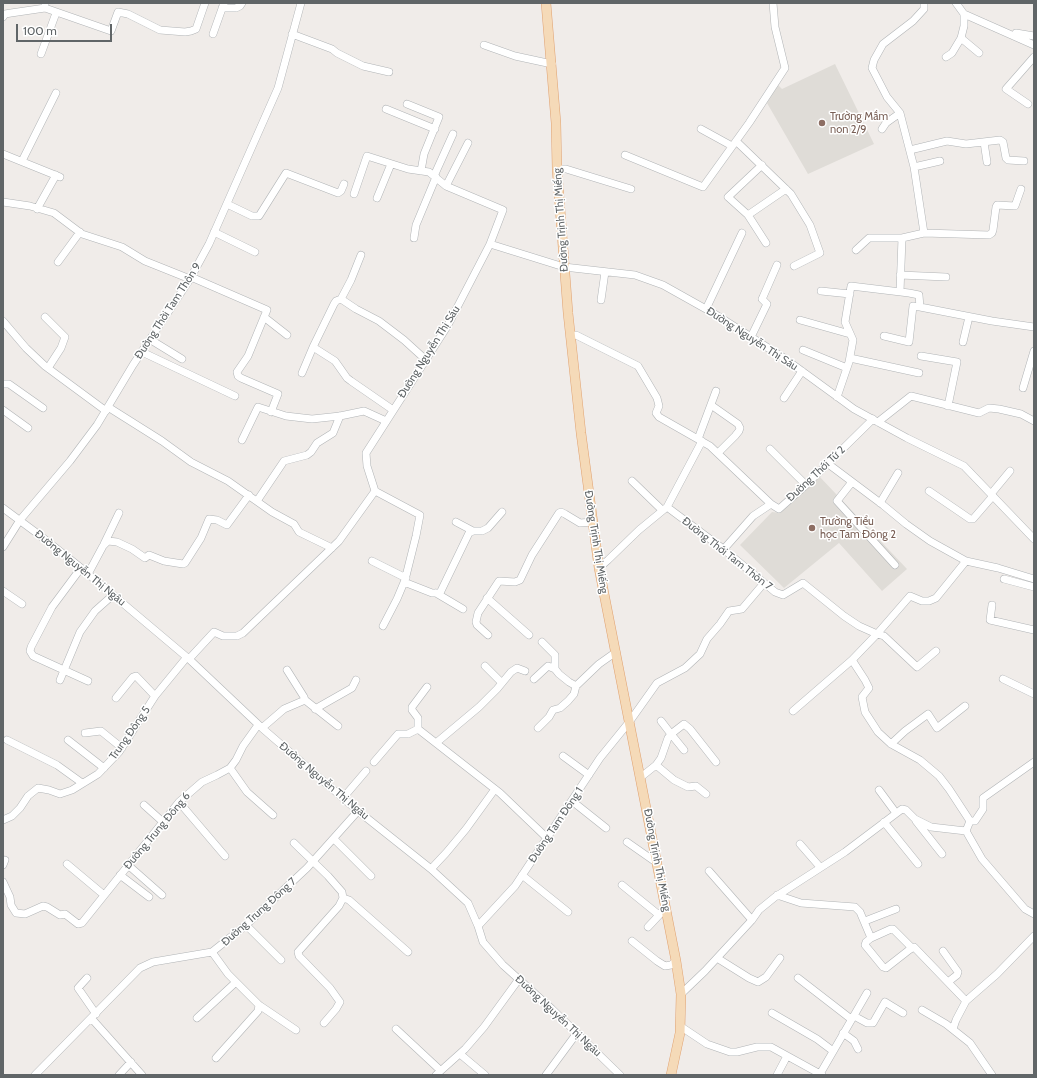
<!DOCTYPE html>
<html>
<head>
<meta charset="utf-8">
<style>
	body { margin:0 }
	#map { position:relative; width:1037px; height:1078px; overflow:hidden; background:#f0ece9; font-family:Cabin,sans-serif }
	canvas { display:block }
	.frame { position:absolute; inset:0; border:4px solid #606567; pointer-events:none }
	.scale { position:absolute; left:16px; top:24px; width:96px; height:18px; box-sizing:border-box; border:2px solid #606567; border-top:0; padding-left:5px; font-size:12px; line-height:14px; white-space:nowrap; color:#606567; -webkit-text-stroke:3px #fff; paint-order:stroke }
</style>
</head>
<body>
<div id="map">
<canvas width="1037" height="1078"></canvas>
<div class="frame"></div>
<div class="scale">100 m</div>
</div>
<script>
const c = document.querySelector('canvas').getContext('2d');
c.lineJoin = 'round';
function paint(path, color) { c.fillStyle = color; c.fill(path, 'evenodd'); }
const toPath = rows => new Path2D(rows.map(r => 'M' + r).join(''));
function stroke(path, color, width, dash) { c.strokeStyle = color; c.lineWidth = width; c.lineCap = dash ? 'butt' : 'round'; c.setLineDash(dash || []); c.stroke(path); }
function label(font, color, halo, rows, align = 'center') {
  c.font = font + ' Cabin,sans-serif'; c.lineWidth = 3; c.setLineDash([]); c.textBaseline = 'middle'; c.strokeStyle = halo; c.fillStyle = color; for (const [text, x, y, turn = 0] of rows) {
    c.save(); c.translate(x, y); c.rotate((+turn || 0) * Math.PI / 180); c.textAlign = isNaN(turn) ? turn : align; if (halo) c.strokeText(text, 0, 0); c.fillText(text, 0, 0); c.restore();
  }
}
paint(toPath([
	[835,64,874,144,808,174,767,103,778,85,782,89],
	[819,476,907,569,882,591,839,543,784,588,740,545,772,512,780,513]
]), '#dfdcd7');
const minor = toPath([
	[45,3,45,8,111,31,118,12,128,14,160,30,185,32,191,31,196,29,205,3],
	[924,3,924,9,913,21,883,44,874,60,872,68,887,97,900,113,914,167,940,161],
	[956,3,964,14,964,26,961,38,979,53],
	[222,8,236,8,240,6,242,3],
	[964,14,1034,45],
	[3,17,5,14,11,13,45,8],
	[1016,33,1034,36],
	[213,34,224,3],
	[292,34,332,49,337,53,363,66,389,72],
	[484,45,515,56,552,64],
	[41,54,56,13],
	[946,57,952,53,961,38],
	[407,104,439,117,424,154,421,171],
	[1028,104,1006,89,1034,57],
	[386,109,435,129],
	[701,129,732,146],
	[882,129,886,123,900,113],
	[736,141,791,194,810,225,820,253,794,266],
	[984,142,987,162],
	[910,150,947,141,966,144,1000,140,1003,142,1006,158,1008,160,1024,161],
	[3,154,60,177],
	[625,155,703,187,749,123,785,68,775,27,773,3],
	[22,161,56,93],
	[762,165,728,197,748,215,766,243],
	[914,167,924,233,989,235,992,233,993,230,996,207,997,205,1015,206,1021,189],
	[557,169,566,169,631,189],
	[434,176,453,134],
	[446,186,468,143],
	[354,194,367,156,408,169,429,172,446,186,503,210,490,244],
	[377,198,391,164],
	[3,202,30,206,54,213,82,234,122,247,145,261,190,279],
	[227,204,252,216,259,216,286,173,338,193,341,191,344,184],
	[37,209,56,175],
	[748,215,786,189],
	[214,232,255,252],
	[414,238,416,225,436,177],
	[856,250,869,238,902,238,924,233],
	[361,255,351,280,341,299,356,309,379,321,404,340,426,360],
	[58,262,80,232],
	[900,275,946,277],
	[191,277,267,310,248,356,237,372,238,376,241,378,278,394,271,412],
	[821,291,850,294],
	[900,292,902,238],
	[341,299,336,301,334,304,313,347,335,361,347,378,351,381,393,410],
	[601,300,605,272],
	[706,309,742,233],
	[45,317,65,337,61,348,48,368],
	[264,317,287,335],
	[800,320,850,334],
	[3,321,26,348,45,366,106,411],
	[570,336,576,335,638,366,657,398,659,406,656,413,659,417,710,446,771,504],
	[884,336,909,342,913,306,920,307],
	[751,337,767,304,762,299,763,297,777,265],
	[151,340,182,359],
	[963,342,969,317],
	[803,350,847,368],
	[142,352,235,396],
	[921,356,957,362,948,406],
	[850,358,919,373],
	[302,373,313,347],
	[3,384,9,384,43,408],
	[1023,388,1034,351],
	[837,397,849,362,853,340,845,322,851,286,909,293,919,295,920,307,992,321,1034,327],
	[784,398,802,371],
	[711,405,738,424,740,428,739,431,735,436,718,453],
	[108,407,162,441,191,462,228,481,272,512,294,524,299,532,332,548],
	[3,410,28,428],
	[878,422,911,396,979,413,989,408,999,409,1021,414,1034,421],
	[698,439,716,391],
	[242,440,258,407,286,416,312,419,340,416,364,411,386,421],
	[770,449,806,485],
	[827,463,883,505,906,524,930,541,966,561,998,568,1034,579],
	[632,481,662,510],
	[852,482,837,501,895,565],
	[375,491,420,515,416,536,405,580,397,599,383,626],
	[929,491,970,519,973,519,992,497],
	[991,494,1010,471],
	[257,501,284,461,307,455,311,452,317,443,333,433,340,416],
	[880,503,898,473],
	[667,507,702,441],
	[3,508,38,534,81,568,189,659,262,728,358,811,431,869,468,903,478,926,483,942,503,965,552,1009,620,1075],
	[456,522,473,531],
	[104,544,119,513],
	[3,547,20,520,70,461,97,425,133,365,190,279,209,244,278,88,301,3],
	[723,550,753,516,771,504,779,509,806,485,873,419],
	[372,561,406,578],
	[81,568,52,607,31,647,30,651,33,656,88,681],
	[599,568,608,560,639,530,667,507,722,548,775,592,783,595,803,583,844,616,859,626,877,634,852,660,865,680,869,688,862,697,865,712,878,732,891,744,920,760,939,776,949,789,970,821,966,831,982,859,1025,909,1034,914],
	[88,574,103,546,108,541,117,542,132,549,145,558,149,555,164,561,183,564,185,563,201,538,209,519,217,520,227,525,249,495],
	[1004,579,1034,587],
	[404,582,432,593,440,593,469,533,473,531,482,531,488,528,502,512],
	[3,591,22,604],
	[436,593,463,609],
	[487,598,529,635],
	[992,605,990,620,1034,630],
	[488,635,477,625,476,622,478,613,499,581,515,582,520,580,532,555,559,513,561,512,565,514,580,523,593,522],
	[542,642,555,655,555,669,559,674,569,682,576,686,599,664,616,652],
	[936,651,917,667,884,636,877,634,910,596,922,601,929,601,936,598,966,561],
	[189,659,214,632,223,636,237,636,243,633,339,541,375,491,367,466,366,453,448,325,490,244,564,267,635,275,663,285,713,313,784,358,854,409,907,438,964,466,1034,539],
	[485,666,502,683],
	[534,679,548,666,555,669],
	[1003,679,1034,694],
	[60,680,80,632,95,611,113,595],
	[116,698,133,677,136,676,155,696],
	[305,700,338,726],
	[315,709,352,688,356,680],
	[793,711,852,660],
	[262,728,284,709,305,700,304,697,287,670],
	[538,728,549,717,553,710,560,708,568,701,574,694,576,686],
	[418,729,418,718,412,710,412,707,427,687],
	[85,733,101,731,122,748],
	[7,740,57,765,82,783],
	[68,740,104,768],
	[436,743,479,707,497,689,511,672,517,668,525,671],
	[891,744,905,731,928,714,937,728,965,706],
	[684,750,671,734,684,724,690,729,716,762],
	[563,756,589,775],
	[374,762,398,734,408,734,418,729,500,793,547,838],
	[656,765,674,780,688,787,696,786,706,794],
	[230,768,247,792,273,815],
	[641,777,656,765,661,758,668,738,671,734,661,721],
	[879,790,896,813],
	[343,798,366,771],
	[572,801,606,828],
	[179,802,225,856],
	[144,805,163,822],
	[3,820,12,816,20,808,28,796,38,788,49,790,60,794,72,790,98,774,119,752,155,696,187,657],
	[916,821,942,854],
	[970,821,975,821,983,809,983,798,1034,762],
	[884,822,918,864],
	[334,839,371,876],
	[627,842,657,863],
	[294,843,328,876,342,892,343,898,339,906,298,952,299,956,330,988,340,1002,336,1009,324,1023],
	[800,844,820,867],
	[67,864,104,895],
	[3,865,5,860],
	[128,865,162,895],
	[431,869,446,853,466,829,495,789],
	[709,871,752,920],
	[120,875,149,897],
	[522,875,568,912],
	[3,882,10,897,11,905,16,913,25,914,43,906,47,907,60,915,65,914,78,924,82,923,179,802,202,782,217,775,230,768,236,760,243,746,258,725],
	[622,885,659,915],
	[777,895,801,903,855,907,860,912,871,938,866,942,865,945,883,967,886,968,909,950,914,947,966,1001],
	[343,898,349,900,408,952],
	[865,921,896,909],
	[246,925,281,960],
	[478,926,515,886,600,758,630,721,657,683,685,668,700,654,707,639,720,624,729,611,742,609,764,583],
	[648,927,662,912],
	[871,938,891,929,893,929,912,948],
	[632,941,657,961,665,966,671,965,676,961],
	[943,951,958,972,957,975,948,982],
	[212,952,228,974,259,1005,296,1030],
	[717,958,749,978,758,982,766,977,780,958],
	[87,978,78,988,96,1014],
	[798,978,851,1019],
	[681,994,705,971,752,920,759,910,775,897,845,852,902,809,906,810,915,819,931,827,966,831],
	[922,1010,946,1024,970,1043,992,1075],
	[772,1013,817,1039,833,1051],
	[854,1016,867,1023,873,1023,885,1002,903,1013],
	[197,1018,236,982],
	[92,1019,142,1075],
	[680,1026,707,1044,730,1052,737,1052,757,1047,771,1047,822,1075],
	[396,1029,440,1070],
	[953,1029,956,1020,966,1001,997,974,1034,936],
	[843,1033,854,1041,858,1049],
	[460,1054,485,1075],
	[216,1058,258,1011,259,1005],
	[820,1074,867,993],
	[35,1075,140,968,153,962,212,952,246,925,307,868,358,811],
	[119,1075,131,1062],
	[436,1075,465,1049,484,1027,519,979],
	[546,1075,577,1033],
	[777,1075,787,1056]
]);
const major = toPath([
	[546,3,556,123,557,169,568,313,581,433,599,568,676,961,681,994,680,1033,671,1075]
]);
stroke(minor, '#b1b4b6', 8);
stroke(major, '#e0a271', 10);
stroke(minor, '#fff', 7);
stroke(major, '#f5dab8', 9);
for (const [x, y, r, color] of [
	[822,123,4,"#8d6e63"],
	[812,528,4,"#8d6e63"]
]) { const dot = new Path2D(); dot.arc(x, y, r, 0, 2 * Math.PI); c.fillStyle = color; c.fill(dot); stroke(dot, '#fff', 1.5); }
label('11px', '#785e54', '#fff', [
	["Trường Mầm",830,117],
	["non 2/9",830,130],
	["Trường Tiểu",820,522],
	["học Tam Đông 2",820,535]
], 'left');
label('11px', '#606567', '#fff', [
	["Đường Trịnh Thị Miếng",561,220,-94],
	["Đường Thời Tam Thôn 9",168,311,-57],
	["Đường Nguyễn Thị Sáu",752,339,33],
	["Đường Nguyễn Thị Sáu",429,352,-58],
	["Đường Thới Tứ 2",816,474,-43],
	["Đường Trịnh Thị Miếng",596,542,81],
	["Đường Thới Tam Thôn 7",727,554,38],
	["Đường Nguyễn Thị Ngâu",80,568,39],
	["Trung Đông 5",130,733,-55],
	["Đường Nguyễn Thị Ngâu",324,781,40],
	["Đường Tam Đông 1",556,825,-56],
	["Đường Trung Đông 6",157,831,-50],
	["Đường Trịnh Thị Miếng",657,860,79],
	["Đường Trung Đông 7",259,912,-42],
	["Đường Nguyễn Thị Ngâu",558,1016,43]
]);
</script>
</body>
</html>
